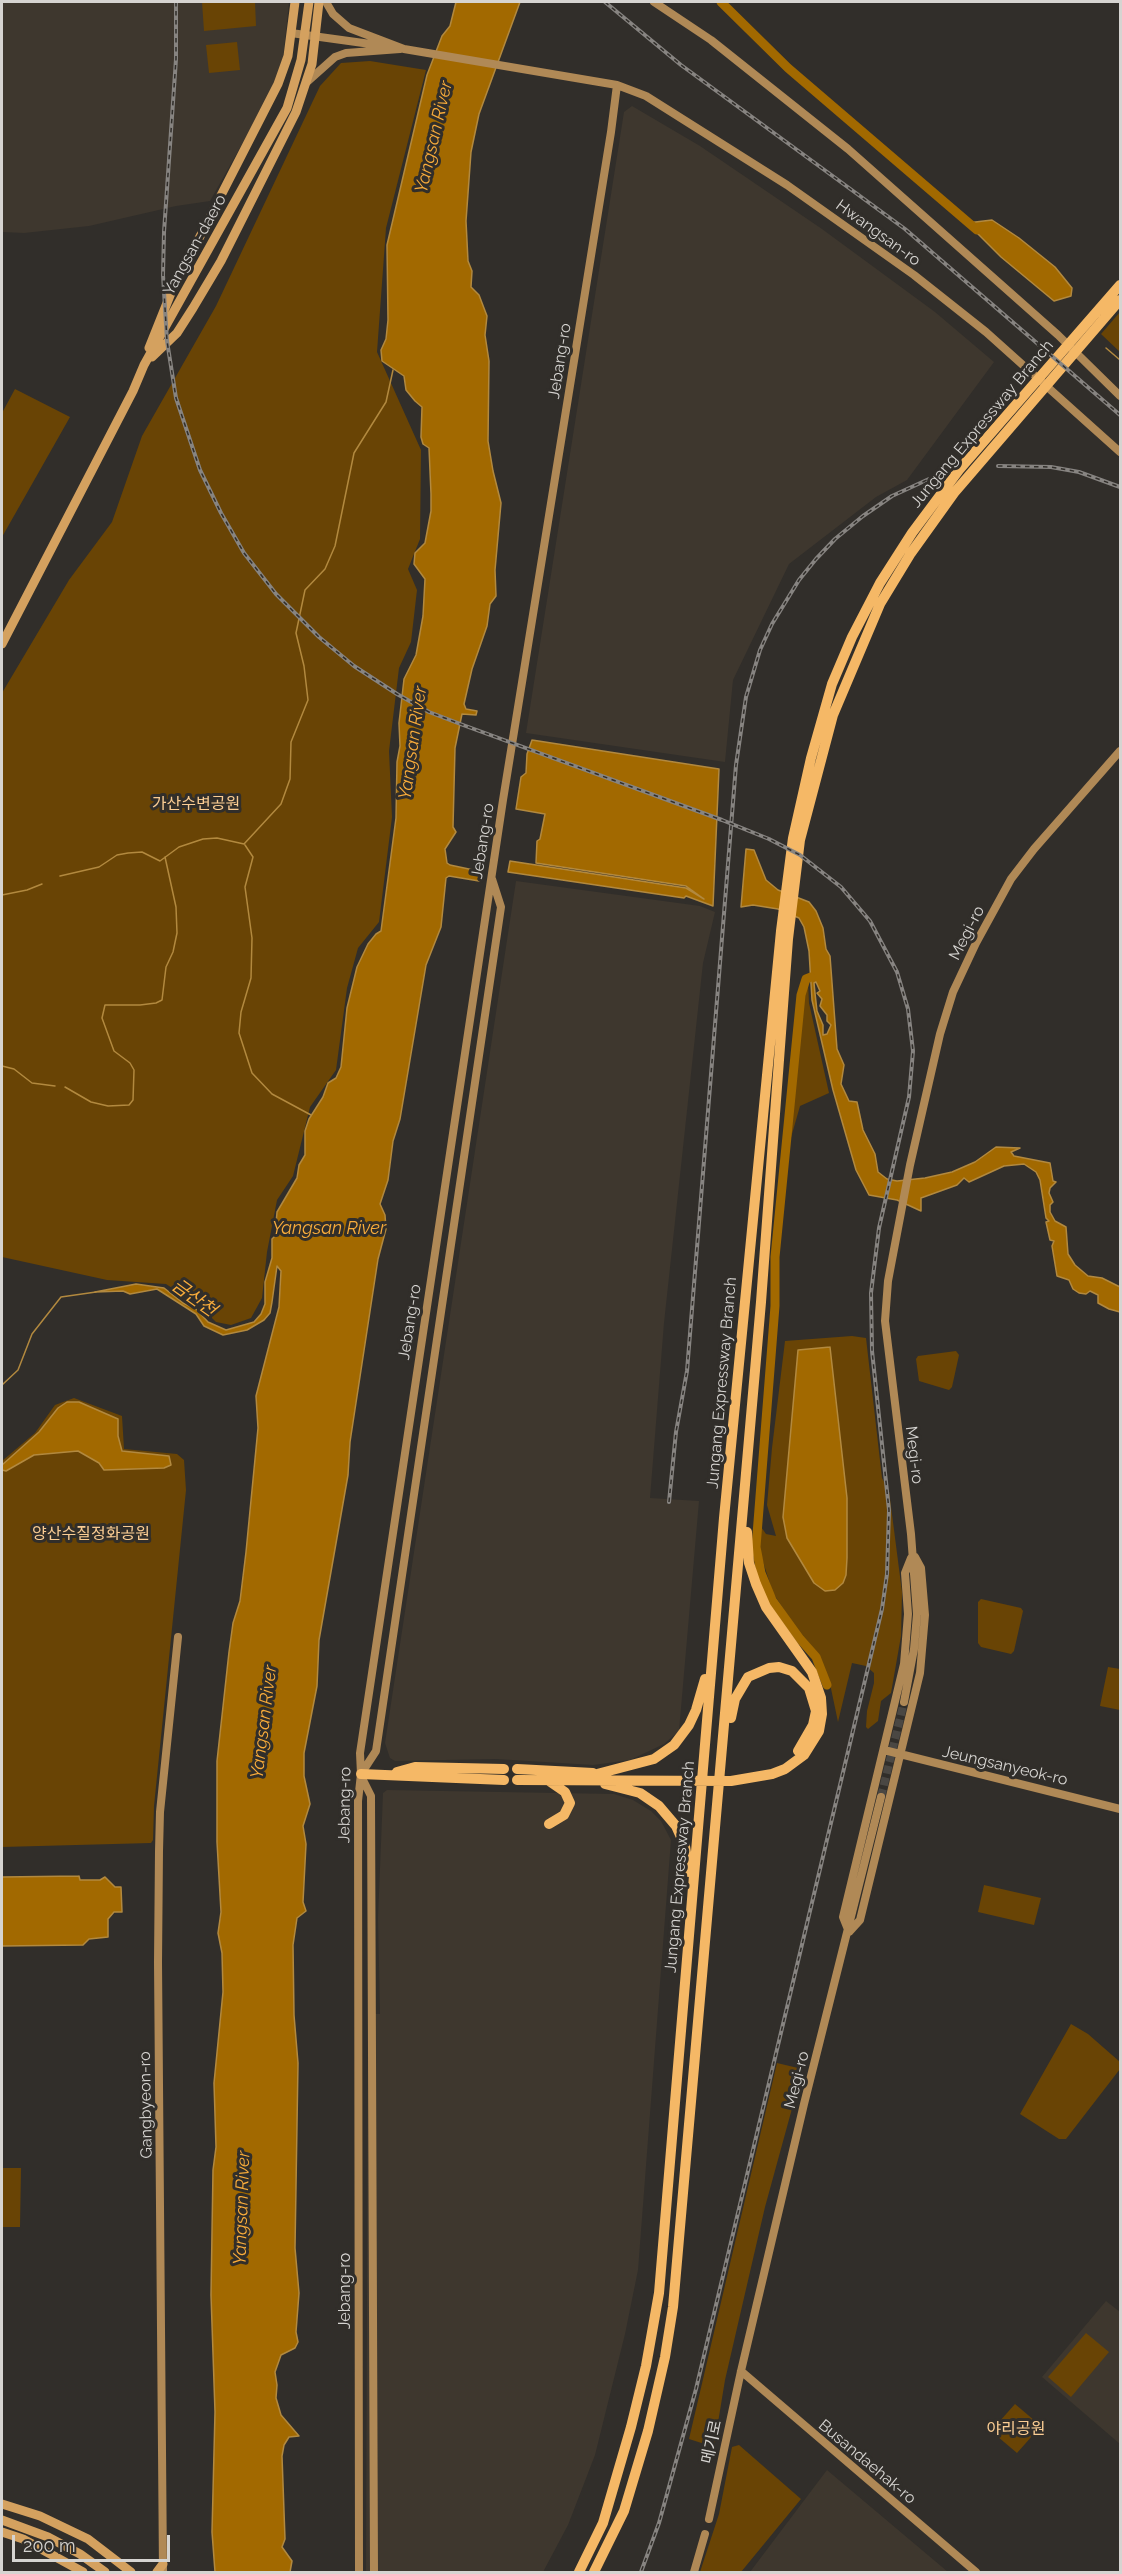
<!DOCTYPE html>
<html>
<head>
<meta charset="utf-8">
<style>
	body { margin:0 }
	#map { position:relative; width:1122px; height:2574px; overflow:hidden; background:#312e2a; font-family:Raleway,sans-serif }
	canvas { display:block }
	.frame { position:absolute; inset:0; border:3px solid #d6d4d1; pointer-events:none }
	.scale { position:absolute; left:12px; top:2535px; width:158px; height:27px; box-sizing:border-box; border:3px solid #d6d4d1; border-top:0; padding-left:8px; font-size:18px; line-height:21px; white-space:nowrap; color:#d6d4d1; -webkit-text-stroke:4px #312e2a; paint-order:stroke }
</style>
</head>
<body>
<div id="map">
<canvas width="1122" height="2574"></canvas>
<div class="frame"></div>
<div class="scale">200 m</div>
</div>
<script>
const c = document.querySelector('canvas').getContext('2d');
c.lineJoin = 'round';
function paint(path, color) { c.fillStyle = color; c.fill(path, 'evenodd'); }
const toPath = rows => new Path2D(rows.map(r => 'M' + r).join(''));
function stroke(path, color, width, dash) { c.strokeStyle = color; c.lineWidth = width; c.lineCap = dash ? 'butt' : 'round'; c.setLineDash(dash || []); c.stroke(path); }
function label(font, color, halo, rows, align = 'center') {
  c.font = font + ' Raleway,"Noto Sans KR",sans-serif'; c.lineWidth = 6; c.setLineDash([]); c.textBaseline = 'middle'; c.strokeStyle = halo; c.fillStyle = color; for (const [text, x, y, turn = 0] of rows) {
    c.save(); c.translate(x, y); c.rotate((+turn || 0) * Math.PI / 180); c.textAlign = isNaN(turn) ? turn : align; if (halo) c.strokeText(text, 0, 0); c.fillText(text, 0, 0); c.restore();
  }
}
paint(toPath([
	[2,2,289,2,283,59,272,91,210,201,176,206,89,226,24,233,2,232],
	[632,106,700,146,822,229,935,312,994,362,907,480,876,497,789,564,733,680,725,762,526,733,624,112],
	[516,881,700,906,715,912,703,963,664,1323,650,1498,699,1501,679,1731,664,1744,630,1760,593,1765,496,1759,395,1761,390,1758,385,1743],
	[387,1790,614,1794,633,1800,651,1811,661,1821,671,1840,638,2270,625,2334,595,2455,568,2525,543,2572,366,2572,368,2014,380,2014,378,1918,383,1793],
	[1106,2301,1120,2312,1120,2444,1042,2377],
	[827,2470,948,2572,750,2572]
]), '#3e372e');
paint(toPath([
	[202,2,255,2,256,26,204,31],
	[237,42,240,70,209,73,206,45],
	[370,61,426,70,386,228,377,352,421,450,420,539,408,569,417,590,411,642,399,668,389,751,392,817,379,922,358,948,347,988,336,1070,310,1107,293,1176,277,1200,267,1252,262,1298,251,1318,231,1325,216,1322,200,1306,166,1284,107,1280,2,1257,2,693,69,580,112,522,142,436,216,306,320,86,341,63],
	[1120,312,1120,352,1101,334],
	[15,389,70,417,2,537,2,413],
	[808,983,809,1003,829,1093,800,1106,790,1141,803,995],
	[852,1336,866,1338,882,1478,889,1491,902,1592,901,1636,891,1693,881,1701,878,1721,868,1729,866,1727,867,1711,874,1683,874,1673,866,1666,852,1663,838,1722,829,1679,817,1654,799,1632,773,1593,759,1549,759,1524,766,1534,776,1536,767,1505,772,1448,785,1341],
	[956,1351,959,1355,952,1387,949,1390,919,1381,916,1359,918,1356],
	[74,1398,122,1416,124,1449,177,1454,184,1460,186,1490,154,1806,153,1840,151,1843,2,1847,2,1461,35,1433,55,1405],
	[981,1599,1021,1608,1023,1611,1014,1651,1011,1654,981,1647,978,1643,978,1602],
	[1108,1667,1120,1669,1120,1710,1100,1706],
	[984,1885,1041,1898,1034,1925,978,1912],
	[1071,2024,1088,2034,1120,2062,1120,2069,1066,2139,1059,2139,1020,2114],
	[777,2063,798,2068,796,2094,765,2207,725,2380,714,2447,689,2439],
	[2,2168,21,2168,20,2227,2,2227],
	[1086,2333,1109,2352,1071,2397,1048,2377],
	[1015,2404,1041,2426,1017,2453,991,2431],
	[739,2445,801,2499,741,2572,700,2572,719,2514,732,2447]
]), '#694405');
const water = toPath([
	[456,2,520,2,479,114,471,152,466,221,468,261,472,271,471,287,479,295,487,316,485,335,489,361,488,441,493,471,501,503,495,570,496,596,490,604,487,626,472,669,464,704,466,709,477,711,476,715,462,714,455,748,453,827,456,832,445,849,447,863,450,865,483,872,482,880,479,881,449,876,446,878,441,927,426,965,400,1119,393,1141,388,1180,380,1204,385,1215,386,1229,378,1259,350,1442,348,1475,319,1640,317,1686,304,1753,304,1776,310,1804,303,1826,306,1844,303,1902,306,1911,297,1918,293,1945,294,2015,298,2063,295,2248,299,2293,296,2332,298,2342,295,2348,281,2355,275,2372,277,2385,276,2398,281,2415,299,2436,289,2437,284,2445,282,2456,285,2539,282,2547,292,2561,290,2572,215,2572,212,2532,215,2412,211,2295,213,2170,216,2147,214,2083,223,1992,222,1953,218,1933,221,1912,217,1842,217,1761,229,1652,233,1623,240,1601,246,1552,258,1428,256,1396,279,1307,281,1271,277,1266,272,1302,270,1313,264,1320,247,1330,223,1335,204,1326,196,1314,157,1289,130,1294,123,1291,95,1292,136,1284,164,1288,183,1303,196,1309,208,1322,226,1330,254,1322,261,1314,265,1304,265,1282,272,1258,272,1239,275,1236,277,1212,297,1178,299,1165,305,1155,305,1131,309,1119,323,1097,328,1083,336,1078,341,1067,347,1008,357,967,368,944,376,934,381,931,396,818,397,762,400,746,399,723,404,679,416,655,423,616,425,579,414,564,415,553,425,543,431,511,431,494,429,448,423,444,421,437,422,407,415,401,406,390,404,376,382,361,381,350,386,339,388,320,387,245,427,75,442,36,450,26,456,2],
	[992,220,1019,238,1055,267,1072,288,1071,296,1054,301,1001,257,967,223,992,220],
	[532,740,719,769,713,906,686,896,684,898,508,872,510,861,686,888,704,899,686,886,536,863,537,841,540,839,545,814,516,809,521,777,526,773,527,754,532,740],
	[746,849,754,850,766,880,778,890,809,902,816,911,823,928,826,949,830,956,837,1049,844,1065,841,1084,849,1101,857,1102,863,1130,875,1154,878,1172,887,1179,897,1181,925,1178,952,1172,975,1162,996,1147,1020,1148,1011,1152,1014,1156,1050,1163,1053,1181,1056,1182,1050,1188,1049,1193,1053,1202,1050,1205,1050,1212,1055,1221,1066,1227,1068,1254,1075,1265,1088,1276,1102,1278,1120,1287,1120,1312,1109,1309,1098,1303,1098,1295,1090,1291,1086,1294,1079,1293,1073,1289,1069,1280,1057,1276,1052,1246,1054,1241,1050,1240,1046,1222,1049,1221,1046,1218,1040,1180,1036,1172,1024,1164,1004,1166,969,1182,964,1178,957,1185,921,1198,921,1211,897,1200,869,1195,856,1170,833,1090,812,1000,809,951,804,927,799,918,778,909,753,905,741,907,746,849],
	[816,982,820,991,817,993,822,999,820,1006,827,1015,827,1021,831,1025,827,1034,823,1035,823,1025,817,1011,815,993,814,983,816,982],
	[830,1347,847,1498,847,1558,846,1575,843,1583,835,1590,825,1591,814,1583,787,1538,783,1517,798,1350,830,1347],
	[67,1402,79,1402,118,1419,118,1436,122,1451,169,1456,171,1465,164,1468,104,1470,99,1463,78,1451,34,1455,6,1471,2,1470,2,1465,39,1432,58,1408,67,1402],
	[79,1876,80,1880,100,1880,105,1877,115,1887,121,1887,122,1912,114,1912,108,1919,108,1937,89,1939,83,1945,2,1946,2,1877,79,1876]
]);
paint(water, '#a26900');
stroke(water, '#b2893f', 1.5);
stroke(toPath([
	[1106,348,1120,360],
	[245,845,253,857,245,887,252,938,251,978,241,1012,239,1033,252,1073,272,1094,311,1115],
	[60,876,99,867,117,855,128,853,142,852,160,861,179,847,203,839,217,838,244,844,281,804,290,779,291,742,308,700,304,666,296,633,305,590,325,569,335,546,354,453,386,402,393,370],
	[2,895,27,890,42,884],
	[2,1066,14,1069,32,1083,55,1086],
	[65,1087,91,1102,108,1106,129,1105,133,1100,134,1070,130,1063,114,1051,102,1018,105,1005,140,1005,156,1003,162,1000,166,967,173,952,177,933,176,907,165,857],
	[2,1385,18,1370,32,1334,61,1297,96,1292]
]), '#b2893f', 1.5);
stroke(toPath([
	[721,2,788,68,977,230],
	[811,977,806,979,801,995,775,1257,775,1306,756,1547,761,1573,772,1600,800,1639,816,1657,827,1685]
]), '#a26900', 9);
stroke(toPath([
	[881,1797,904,1702]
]), '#4a4743', 8, [8, 4]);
stroke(toPath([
	[326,2,333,14,349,28,404,49,617,85,646,96,787,185,914,275,986,332,1120,452],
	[654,2,711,40,848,149,1058,335,1120,396],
	[291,33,385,46],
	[307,82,335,57,346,53,400,49],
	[904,1702,914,1649,917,1614,911,1534,885,1321,888,1281,910,1165,940,1034,953,992,976,943,1011,879,1034,849,1120,751],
	[884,1750,1120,1809],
	[361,1774,376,1751,501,907,492,879],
	[361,1776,371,1796,374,2572],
	[850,1931,860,1920,920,1673,925,1615,921,1568,915,1557],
	[849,1932,843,1917,904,1664,908,1614,905,1573,911,1558],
	[741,2371,976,2572],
	[709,2519,741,2371,804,2104,881,1797],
	[163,2572,158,1962,159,1851,160,1812,178,1637],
	[359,2572,358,1801,361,1774,360,1753,503,800,611,132,617,85],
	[694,2572,705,2534]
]), '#b08956', 8);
stroke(toPath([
	[149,348,171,293,278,84,288,56,295,2],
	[152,357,177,333,193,308,221,261,296,112,312,64,319,2],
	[2,644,133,391,144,365,287,108,301,60,309,2],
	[2,2504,40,2516,88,2539,131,2572],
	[2,2520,48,2537,80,2554,105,2572],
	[2,2532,23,2539,83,2572],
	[157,2572,163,2564]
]), '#d4a15f', 9);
stroke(toPath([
	[731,1718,735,1699,748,1677,769,1668,779,1667,792,1671,809,1688,816,1711,813,1725,798,1751],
	[517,1769,593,1773],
	[397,1772,415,1767,504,1769],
	[361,1774,504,1780],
	[597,1774,654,1759,674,1745,689,1725,696,1710,705,1679],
	[517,1780,731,1781,772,1774,785,1769,804,1755,819,1731,822,1714,821,1698,812,1672,766,1607,756,1584,749,1563,747,1532],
	[549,1781,565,1792,570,1803,564,1815,549,1824],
	[605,1784,640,1793,659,1806,676,1826,685,1846,689,1872],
	[579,2572,603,2523,631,2427,646,2366,659,2293,724,1518,781,931,793,838,811,758,832,684,852,637,880,583,912,533,959,470,1120,285],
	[594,2572,624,2511,648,2431,665,2357,673,2307,761,1302,788,939,800,840,833,715,880,604,911,553,954,493,1120,300]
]), '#f5b866', 10);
const rail = toPath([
	[176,2,176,59,164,232,163,275,167,341,176,398,200,470,221,513,244,553,276,594,319,637,354,666,397,694,429,712,463,725,722,820,769,839,800,855,841,887,870,921,897,972,908,1009,913,1051,909,1097,879,1228,871,1293,872,1351,889,1510,887,1574,882,1609,696,2389,659,2523,641,2572],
	[605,2,681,65,905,229,1120,415],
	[998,466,1051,467,1079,472,1120,487],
	[669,1502,676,1432,687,1371,736,765,746,697,760,650,772,624,799,580,816,559,835,539,863,516,892,496,929,479]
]);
stroke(rail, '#878481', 4);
stroke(rail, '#312e2a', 1.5, [4.5]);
label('16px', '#d6d4d1', '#312e2a', [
	["Hwangsan-ro",878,233,36],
	["Yangsan-daero",195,245,-61],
	["Jebang-ro",560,361,-81],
	["Jungang Expressway Branch",982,424,-50],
	["Jebang-ro",483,841,-81],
	["Megi-ro",967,933,-63],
	["Jebang-ro",410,1322,-81],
	["Jungang Expressway Branch",722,1383,-85],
	["Megi-ro",914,1455,83],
	["Jeungsanyeok-ro",1005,1766,13],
	["Jebang-ro",345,1805,-89],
	["Jungang Expressway Branch",680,1867,-85],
	["Megi-ro",797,2080,-76],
	["Gangbyeon-ro",146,2105,-91],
	["Jebang-ro",345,2291,-90],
	["메기로",712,2442,-78],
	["Busandaehak-ro",867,2462,40]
]);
label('16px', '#fbcd93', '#312e2a', [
	["가산수변공원",196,804],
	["양산수질정화공원",91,1534],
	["야리공원",1016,2429]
]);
label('italic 18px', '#faad3b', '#312e2a', [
	["Yangsan River",434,137,-77],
	["Yangsan River",413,743,-82],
	["Yangsan River",329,1229],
	["금산천",194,1298,36],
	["Yangsan River",264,1722,-83],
	["Yangsan River",242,2208,-88]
]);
</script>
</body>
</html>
